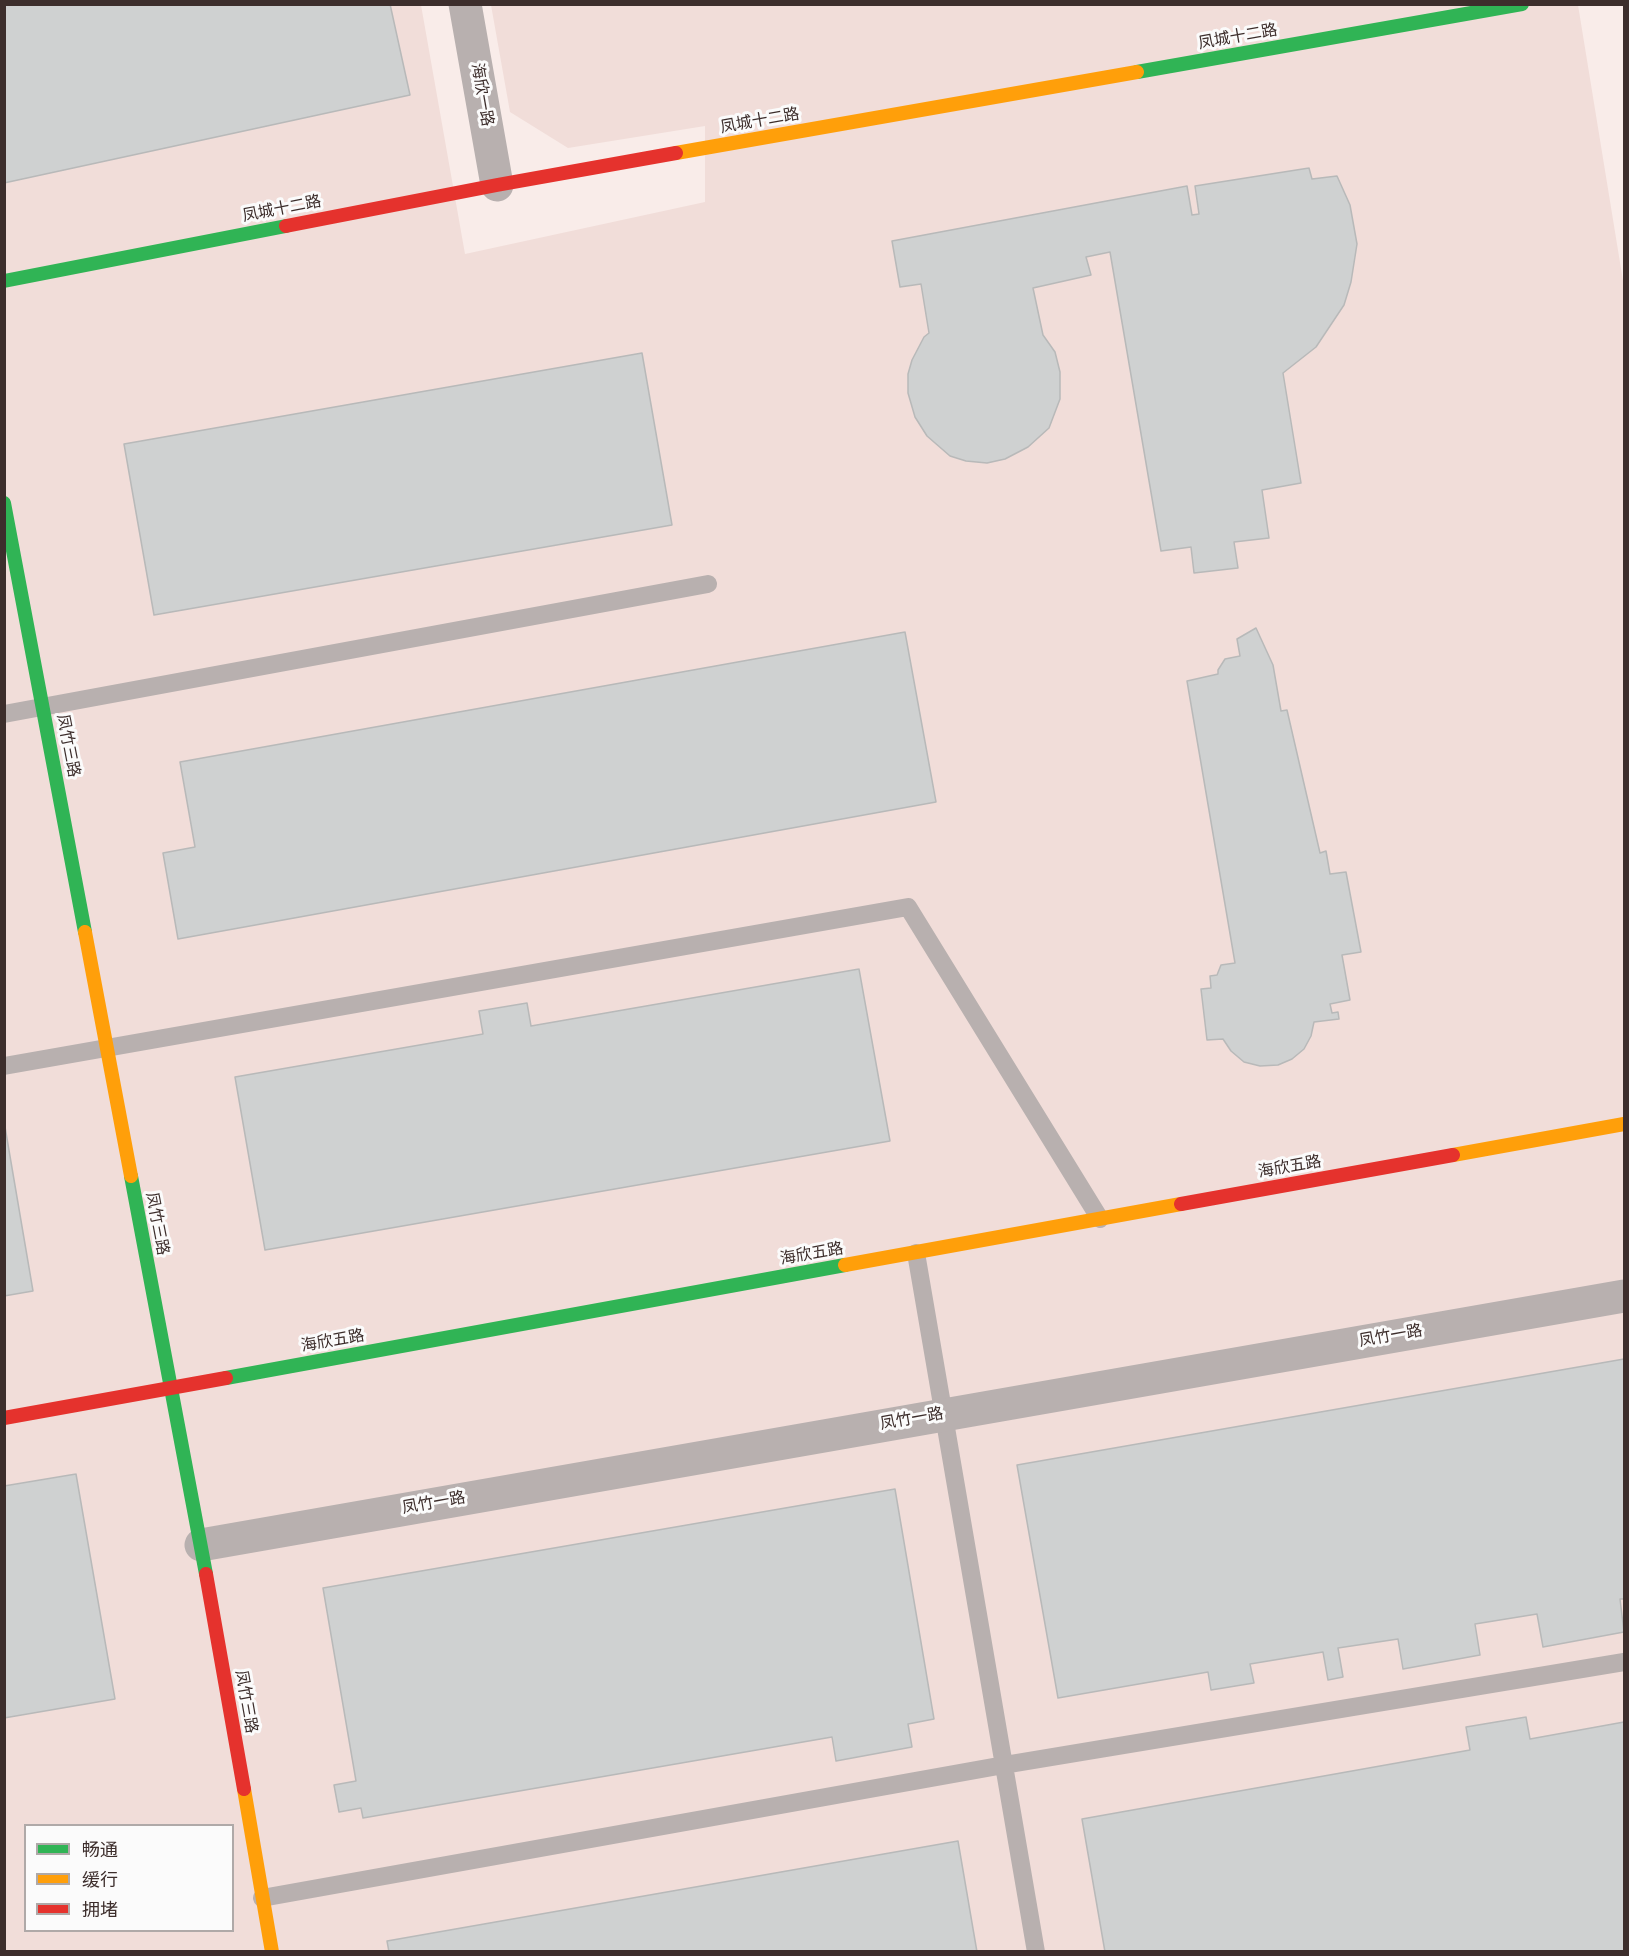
<!DOCTYPE html>
<html>
<head>
<meta charset="utf-8">
<style>
	body { margin:0 }
	#map { position:relative; width:1629px; height:1956px; overflow:hidden; background:#f9ece9; font-family:"Source Sans 3","Noto Sans SC",sans-serif }
	canvas { display:block }
	.frame { position:absolute; inset:0; border:6px solid #3d2e2c; pointer-events:none }
	.legend { position:absolute; left:24px; top:1824px; width:210px; height:108px; box-sizing:border-box; background:#fbfbfb; border:2px solid #afa9a8; margin:0; padding:8px 10px; list-style:none; font-size:18px; color:#3d2e2c }
	.legend li { display:flex; align-items:center; gap:12px; height:30px }
	.legend b { width:30px; border:2px solid #afa9a8 }
</style>
</head>
<body>
<div id="map">
<canvas width="1629" height="1956"></canvas>
<div class="frame"></div>
<ul class="legend">
<li><b style="height:8px;background:#30b455"></b>畅通</li>
<li><b style="height:8px;background:#ff9f0a"></b>缓行</li>
<li><b style="height:8px;background:#e5322d"></b>拥堵</li>
</ul>
</div>
<script>
const c = document.querySelector('canvas').getContext('2d');
c.lineJoin = 'round';
function paint(path, color) { c.fillStyle = color; c.fill(path, 'evenodd'); }
const toPath = rows => new Path2D(rows.map(r => 'M' + r).join(''));
function stroke(path, color, width, dash) { c.strokeStyle = color; c.lineWidth = width; c.lineCap = dash ? 'butt' : 'round'; c.setLineDash(dash || []); c.stroke(path); }
function label(font, color, halo, rows, align = 'center') {
  c.font = font + ' "Source Sans 3","Noto Sans SC",sans-serif'; c.lineWidth = 6; c.setLineDash([]); c.textBaseline = 'middle'; c.strokeStyle = halo; c.fillStyle = color; for (const [text, x, y, turn = 0] of rows) {
    c.save(); c.translate(x, y); c.rotate((+turn || 0) * Math.PI / 180); c.textAlign = isNaN(turn) ? turn : align; if (halo) c.strokeText(text, 0, 0); c.fillText(text, 0, 0); c.restore();
  }
}
paint(toPath([
	[5,5,421,5,465,254,705,202,705,126,568,148,510,112,491,5,1578,5,1624,287,1624,1951,5,1952],
	[26,1826,232,1826,232,1930,26,1930]
]), '#f1ddd9');
const building = toPath([
	[4,4,390,4,410,95,4,183,4,4],
	[1309,168,1312,179,1337,176,1350,205,1357,244,1351,282,1344,305,1316,347,1283,373,1301,483,1262,490,1269,538,1234,542,1238,568,1194,573,1191,547,1161,551,1110,252,1086,257,1091,275,1033,288,1043,335,1055,352,1060,372,1060,399,1049,428,1028,447,1005,459,987,463,966,461,950,456,927,436,915,417,908,393,908,374,912,360,924,337,929,333,921,284,900,287,892,241,1187,186,1192,215,1199,214,1195,186,1309,168],
	[642,353,672,525,154,615,124,444,642,353],
	[1256,628,1273,665,1281,711,1287,710,1320,853,1326,851,1330,874,1346,872,1361,952,1342,955,1350,1000,1330,1004,1332,1013,1338,1012,1339,1019,1314,1022,1311,1036,1304,1049,1292,1059,1278,1065,1260,1066,1244,1062,1231,1051,1223,1039,1207,1040,1201,989,1211,988,1210,976,1217,975,1221,965,1235,963,1187,681,1218,674,1218,670,1225,659,1240,656,1237,639,1256,628],
	[905,632,936,802,178,939,163,853,195,847,180,762,905,632],
	[859,969,890,1141,265,1250,235,1077,483,1034,479,1011,527,1003,531,1026,859,969],
	[4,1121,33,1291,4,1296,4,1121],
	[1624,1359,1624,1599,1620,1599,1624,1632,1543,1647,1537,1614,1475,1624,1480,1655,1403,1669,1398,1639,1338,1648,1343,1677,1328,1680,1323,1652,1250,1664,1254,1683,1211,1690,1208,1672,1058,1698,1017,1465,1624,1359],
	[76,1474,115,1699,4,1718,4,1486,76,1474],
	[895,1489,934,1719,908,1724,912,1747,836,1761,832,1737,363,1818,361,1808,339,1812,334,1785,356,1781,323,1588,895,1489],
	[1526,1717,1530,1739,1624,1722,1624,1952,1105,1952,1082,1819,1470,1750,1466,1727,1526,1717],
	[958,1841,977,1952,389,1952,387,1941,958,1841]
]);
paint(building, '#cfd1d1');
stroke(building, '#b8b9b9', 1.5);
stroke(toPath([
	[4,714,708,584],
	[4,1066,908,907,1100,1219],
	[916,1253,1036,1952],
	[262,1898,1004,1765,1624,1662]
]), '#b8b0af', 18);
stroke(toPath([
	[465,4,497,185],
	[201,1545,1624,1296]
]), '#b8b0af', 33);
stroke(toPath([
	[1137,72,1522,4],
	[4,281,286,226],
	[4,503,85,932],
	[131,1176,206,1574],
	[226,1378,845,1265]
]), '#30b455', 14);
stroke(toPath([
	[676,153,1137,72],
	[85,932,131,1176],
	[1453,1155,1624,1124],
	[845,1265,1181,1204],
	[244,1789,272,1952]
]), '#ff9f0a', 14);
stroke(toPath([
	[286,226,497,185,676,153],
	[1181,1204,1453,1155],
	[4,1418,226,1378],
	[206,1574,244,1789]
]), '#e5322d', 14);
label('16px', '#3d2e2c', '#fbfbfb', [
	["凤城十二路",1238,38,-10],
	["海欣一路",481,95,80],
	["凤城十二路",760,122,-10],
	["凤城十二路",282,210,-11],
	["凤竹三路",67,746,79],
	["海欣五路",1290,1168,-10],
	["凤竹三路",156,1224,79],
	["海欣五路",812,1255,-10],
	["凤竹一路",1391,1337,-10],
	["海欣五路",333,1342,-10],
	["凤竹一路",912,1420,-10],
	["凤竹一路",434,1504,-10],
	["凤竹三路",245,1702,80]
]);
</script>
</body>
</html>
